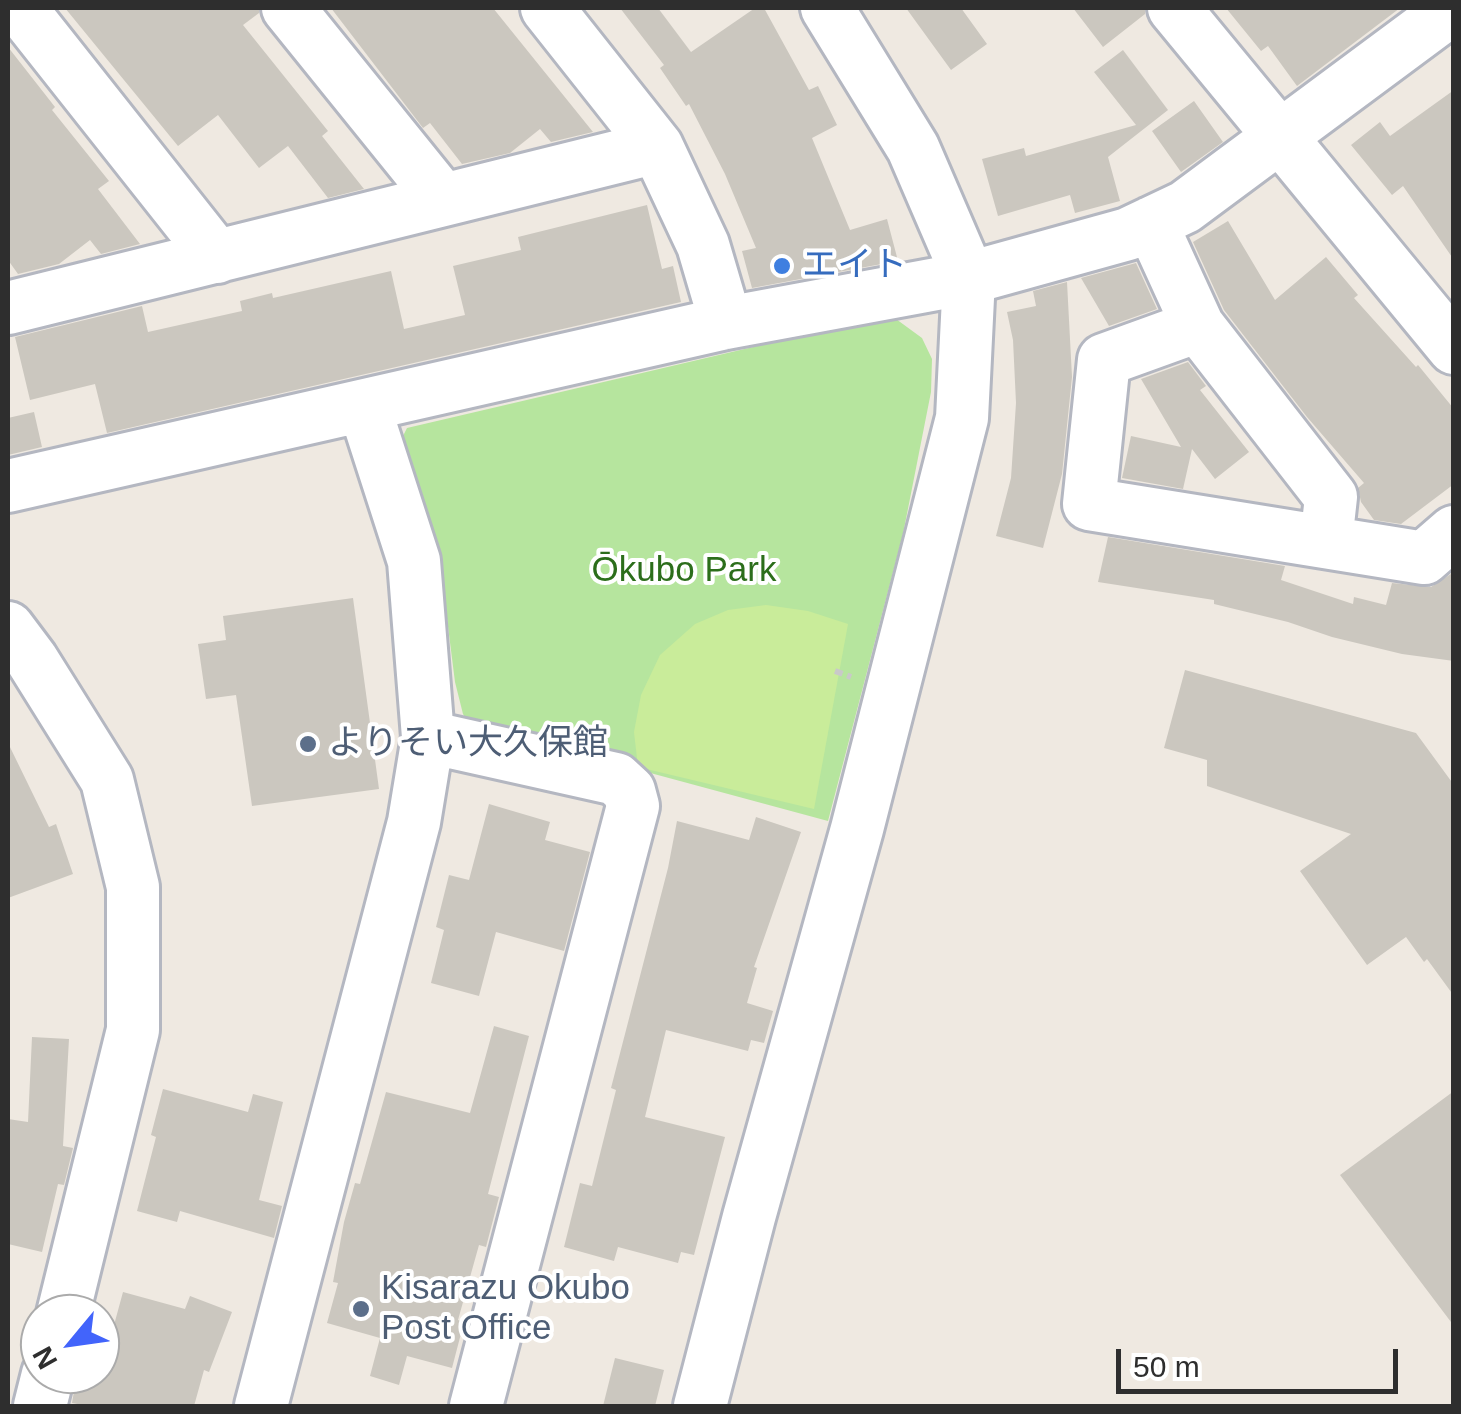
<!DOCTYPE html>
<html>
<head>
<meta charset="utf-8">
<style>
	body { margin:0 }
	#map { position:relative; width:1461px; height:1414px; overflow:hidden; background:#efe9e1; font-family:Helvetica,sans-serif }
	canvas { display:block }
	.frame { position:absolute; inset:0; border:10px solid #2e2e2e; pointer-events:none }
	.north { position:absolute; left:20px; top:1294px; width:100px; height:100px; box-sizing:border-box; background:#fff; border:2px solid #ababab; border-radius:50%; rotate:241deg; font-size:28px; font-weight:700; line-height:40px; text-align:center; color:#2e2e2e }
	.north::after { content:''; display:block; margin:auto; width:35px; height:45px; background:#4264fb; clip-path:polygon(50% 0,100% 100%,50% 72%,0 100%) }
	.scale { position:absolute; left:1116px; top:1349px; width:282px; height:45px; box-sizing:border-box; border:5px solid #2e2e2e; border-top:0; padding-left:12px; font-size:30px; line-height:35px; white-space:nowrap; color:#2e2e2e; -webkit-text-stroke:8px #fff; paint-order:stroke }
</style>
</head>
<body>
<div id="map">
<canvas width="1461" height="1414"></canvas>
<div class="frame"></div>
<div class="north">N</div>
<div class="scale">50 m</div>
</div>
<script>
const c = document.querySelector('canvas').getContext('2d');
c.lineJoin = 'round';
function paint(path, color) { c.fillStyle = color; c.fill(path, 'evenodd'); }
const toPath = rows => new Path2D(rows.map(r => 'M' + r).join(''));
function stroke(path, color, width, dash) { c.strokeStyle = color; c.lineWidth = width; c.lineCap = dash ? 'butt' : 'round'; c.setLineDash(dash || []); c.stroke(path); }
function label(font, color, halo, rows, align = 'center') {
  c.font = font + ' Helvetica,"Noto Sans JP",sans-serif'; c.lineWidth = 8; c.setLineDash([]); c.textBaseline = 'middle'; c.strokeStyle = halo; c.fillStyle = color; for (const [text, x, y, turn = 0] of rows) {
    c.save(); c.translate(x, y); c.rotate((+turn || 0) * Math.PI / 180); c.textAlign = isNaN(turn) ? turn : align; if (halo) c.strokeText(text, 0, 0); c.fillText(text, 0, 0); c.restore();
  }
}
paint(toPath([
	[877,318,896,319,922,338,932,359,931,392,903,534,828,821,469,724,463,714,455,682,442,579,400,442,407,428]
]), '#b6e59e');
paint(toPath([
	[766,605,808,611,848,624,814,809,638,767,634,732,641,695,660,655,695,624,728,610]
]), '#c9ec9a');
paint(toPath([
	[65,8,259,8,259,13,243,25,328,131,322,136,364,189,328,198,288,146,259,168,218,115,178,146],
	[331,8,493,8,593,132,551,142,540,129,510,153,462,164,430,123,423,128],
	[620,8,658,8,691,52,755,8,764,8,809,90,818,86,837,125,812,138,850,230,887,219,898,261,752,288,742,251,756,248,725,174,689,104,686,106,660,68,664,65],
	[906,8,961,8,987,44,951,70],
	[1073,8,1145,8,1145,14,1103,47],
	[1226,8,1400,8,1297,86,1268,46,1261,51],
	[8,47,55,107,52,110,109,181,98,189,140,244,101,254,90,240,59,264,18,274,8,260],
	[1123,50,1168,110,1108,157,1120,201,1075,213,1070,195,998,216,982,159,1024,148,1026,156,1136,125,1094,72],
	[1454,90,1454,260,1403,186,1392,195,1351,145,1380,122,1390,136],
	[1194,101,1223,142,1181,172,1152,131],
	[647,205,662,269,673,266,681,302,107,433,95,384,30,400,15,337,142,306,148,332,242,311,240,301,272,293,273,298,391,271,404,329,465,315,453,266,521,250,518,237],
	[1228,221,1275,300,1326,257,1358,295,1354,298,1416,367,1418,365,1454,409,1454,484,1401,524,1374,520,1361,502,1358,488,1364,483,1307,417,1224,310,1193,242],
	[1136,263,1157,309,1109,326,1081,278],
	[1067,282,1072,377,1062,474,1043,548,996,536,1011,478,1016,403,1013,340,1007,312,1036,306,1033,291],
	[1188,362,1206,386,1200,390,1249,452,1215,479,1192,449,1183,489,1122,478,1131,436,1181,447,1141,379],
	[34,412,42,447,8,455,8,418],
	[1108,537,1285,566,1281,580,1353,604,1354,597,1386,605,1392,583,1431,587,1454,572,1454,661,1402,654,1332,637,1288,622,1214,604,1214,600,1098,582],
	[353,598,379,789,252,806,236,695,206,699,198,644,226,640,223,616],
	[1185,670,1416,733,1454,785,1454,996,1427,959,1424,962,1406,937,1367,965,1300,871,1351,834,1207,786,1207,760,1164,748],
	[8,743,49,827,56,824,73,874,8,898],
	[489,804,550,822,545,840,590,852,564,951,496,932,479,996,431,983,444,930,436,927,449,875,469,880],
	[756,817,801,832,754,967,757,968,747,1003,773,1011,764,1043,751,1040,748,1051,666,1030,645,1117,725,1137,694,1255,681,1252,678,1263,618,1247,614,1261,564,1247,580,1183,592,1186,616,1090,611,1088,668,868,677,821,749,840],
	[494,1026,529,1036,488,1194,499,1197,486,1247,479,1245,458,1320,464,1322,452,1368,407,1356,399,1385,370,1376,380,1338,327,1323,338,1283,333,1282,344,1222,355,1183,360,1184,386,1092,470,1113],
	[32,1037,69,1039,63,1146,73,1148,64,1185,58,1184,42,1252,8,1244,8,1119,28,1122],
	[163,1089,248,1112,253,1094,283,1102,259,1200,282,1206,274,1238,180,1211,177,1222,137,1211,156,1137,151,1135],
	[1454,1091,1454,1326,1340,1175],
	[123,1292,185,1309,190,1296,232,1312,209,1372,204,1370,194,1406,88,1406,72,1403,77,1374,100,1374,100,1358,105,1358],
	[615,1358,664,1370,655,1406,603,1406]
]), '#cbc7bf');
const minor = toPath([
	[20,8,217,257],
	[288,8,443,200],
	[547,8,657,147,703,245,726,323],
	[1174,8,1454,348],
	[1151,223,1198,326,1104,360,1089,504,1424,558,1454,532],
	[8,308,657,147],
	[1198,326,1331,497,1326,542],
	[8,486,726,323,969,278,1128,234,1185,207,1453,8],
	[8,628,32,660,107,780,133,887,133,1030,63,1314],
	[428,737,616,779,629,791,633,806,476,1406],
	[40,1406,48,1374],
	[261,1406,414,822,428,737,414,561,364,406],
	[700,1406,749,1217,857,829,962,418,969,278,913,148,827,8]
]);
stroke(minor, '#b4b7c1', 58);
stroke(toPath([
	[835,671,851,677]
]), '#c9c9c9', 6, [8, 5]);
stroke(minor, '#fff', 52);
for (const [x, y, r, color] of [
	[782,266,10,"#3f7fe0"],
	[308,744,10,"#5c6f8a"],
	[361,1309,10,"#5c6f8a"]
]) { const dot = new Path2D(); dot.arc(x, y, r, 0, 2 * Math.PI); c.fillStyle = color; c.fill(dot); stroke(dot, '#fff', 4); }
label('35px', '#366cbe', '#fff', [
	["エイト",802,266]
], 'left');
label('35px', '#2c6e1b', '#fff', [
	["Ōkubo Park",684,571]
]);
label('35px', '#4e5e75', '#fff', [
	["よりそい大久保館",328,744],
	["Kisarazu Okubo",381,1289],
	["Post Office",381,1329]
], 'left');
</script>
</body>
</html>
